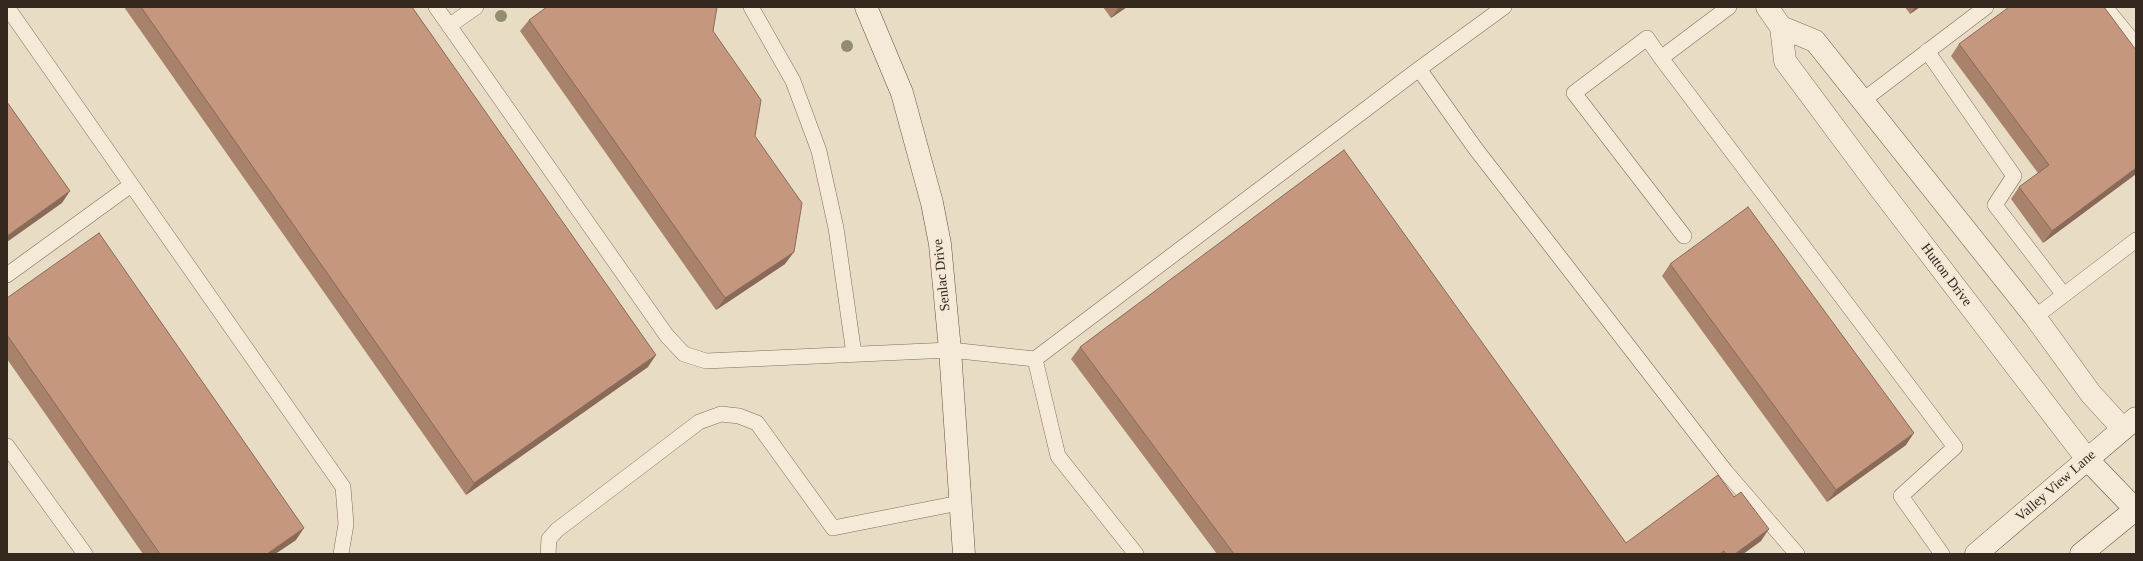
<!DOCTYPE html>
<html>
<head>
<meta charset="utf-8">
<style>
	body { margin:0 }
	#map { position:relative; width:2143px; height:561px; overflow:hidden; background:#e9dcc5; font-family:"Times New Roman",serif }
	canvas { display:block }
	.frame { position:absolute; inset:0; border:8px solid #34281f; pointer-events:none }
</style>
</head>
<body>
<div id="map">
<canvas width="2143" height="561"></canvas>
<div class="frame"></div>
</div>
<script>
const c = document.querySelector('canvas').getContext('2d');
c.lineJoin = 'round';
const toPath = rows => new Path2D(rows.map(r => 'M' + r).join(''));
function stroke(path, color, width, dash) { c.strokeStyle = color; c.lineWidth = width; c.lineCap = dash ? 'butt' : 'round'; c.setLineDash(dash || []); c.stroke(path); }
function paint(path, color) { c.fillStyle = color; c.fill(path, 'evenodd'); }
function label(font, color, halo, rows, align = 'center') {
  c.font = font + ' "Times New Roman",serif'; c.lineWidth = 3; c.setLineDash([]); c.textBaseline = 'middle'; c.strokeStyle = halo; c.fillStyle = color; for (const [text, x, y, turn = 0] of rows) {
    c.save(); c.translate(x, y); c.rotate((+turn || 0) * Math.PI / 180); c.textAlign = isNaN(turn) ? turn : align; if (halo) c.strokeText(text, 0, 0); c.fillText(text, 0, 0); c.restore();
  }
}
const lane = toPath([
	[7,7,343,487,346,524,341,554],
	[436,7,667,336,684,354,706,361,950,350,1035,359,1419,69,1475,148,1726,472,1797,554],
	[751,7,793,81,819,151,836,228,854,354],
	[1729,7,1661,58,1955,447,1901,496,1942,554],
	[2105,7,2136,45],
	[449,26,476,7],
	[1927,51,2014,176,1995,205,2064,295],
	[1661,58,1647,38,1574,93,1684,236],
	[1419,69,1504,7],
	[1862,101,1986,7],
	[7,275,131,185],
	[2035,317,2136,240],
	[1035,359,1058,456,1136,554],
	[7,446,85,554],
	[548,554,549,539,557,530,699,422,721,414,739,416,757,423,833,528,959,503]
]);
const street = toPath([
	[1767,7,1781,27,1815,41,2035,317,2091,394,2123,429],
	[1781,27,1785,61,1878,186,2087,459]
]);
const secondary = toPath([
	[866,7,902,93,932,203,940,244,950,350,964,554],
	[2087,459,2136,510],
	[1976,554,2136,418],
	[2081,554,2136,509]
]);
stroke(lane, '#826e5d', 16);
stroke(street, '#826e5d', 23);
stroke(secondary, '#645040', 23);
stroke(lane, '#f5ead7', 15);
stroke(street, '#f5ead7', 22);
stroke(secondary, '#f5ead7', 22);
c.fillStyle = '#908e6f';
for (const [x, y] of [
	[501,16],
	[847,46]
]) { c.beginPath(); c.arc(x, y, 6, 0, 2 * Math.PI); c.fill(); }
paint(toPath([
	[124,7,412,7,648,367,466,495],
	[1103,7,1127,7,1111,18],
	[1905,7,1920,7,1910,14],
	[529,20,755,136,785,264,716,310,520,31],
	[1959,44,2136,174,2043,243,2011,199,2019,187,2038,173,1951,56],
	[1670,264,1906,445,1827,502,1662,276],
	[7,298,296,540,275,554,143,554,7,359],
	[1080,347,1626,543,1761,541,1743,554,1217,554,1071,359]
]), '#a9826c');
paint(toPath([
	[1119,7,1127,7,1111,18],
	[1915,7,1920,7,1910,14],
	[2136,168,2136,174,2043,243,2052,231],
	[70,191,62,203,7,242,7,236],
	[794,252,785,264,716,310,725,298],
	[656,355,648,367,466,495,474,483],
	[1914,433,1906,445,1827,502,1836,490],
	[304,528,296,540,275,554,267,554],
	[1769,529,1761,541,1743,554,1735,554]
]), '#896a58');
const building = toPath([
	[141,7,412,7,656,355,474,483,141,7],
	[547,7,717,7,713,31,761,100,755,136,802,203,794,252,725,298,529,20,547,7],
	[2009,7,2104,7,2136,50,2136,168,2052,231,2019,187,2049,165,1959,44,2009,7],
	[7,102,70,191,7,236,7,102],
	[1344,150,1626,543,1718,475,1734,497,1741,492,1769,529,1735,554,1726,554,1724,551,1720,554,1234,554,1080,347,1344,150],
	[1748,207,1914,433,1836,490,1670,264,1748,207],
	[99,233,304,528,267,554,160,554,7,335,7,298,99,233]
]);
paint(building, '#c4977e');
stroke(building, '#896a58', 1);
label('14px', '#34281f', '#f1e7d3', [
	["Senlac Drive",942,275,-96],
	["Hutton Drive",1946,275,53],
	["Valley View Lane",2056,486,-41]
]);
</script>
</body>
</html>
